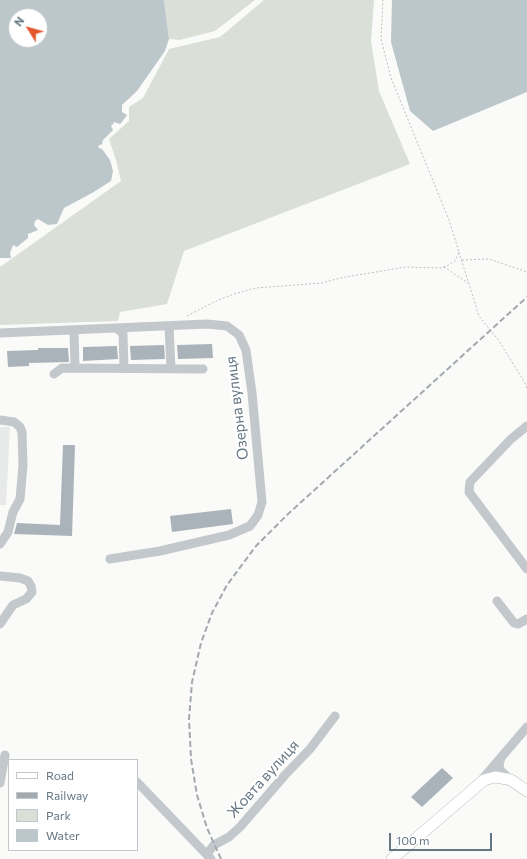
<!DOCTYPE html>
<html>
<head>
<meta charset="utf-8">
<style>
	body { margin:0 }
	#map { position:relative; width:527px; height:859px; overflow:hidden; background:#fafaf8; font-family:Commissioner,sans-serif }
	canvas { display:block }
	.legend { position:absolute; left:8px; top:759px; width:130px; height:92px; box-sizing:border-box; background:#fff; border:1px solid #c1c8cd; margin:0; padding:5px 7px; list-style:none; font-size:12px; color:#657683 }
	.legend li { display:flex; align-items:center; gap:8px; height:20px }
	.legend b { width:20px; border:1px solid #c1c8cd }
	.north { position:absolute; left:8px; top:8px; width:40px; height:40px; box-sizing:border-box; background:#fff; border:1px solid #c1c8cd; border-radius:50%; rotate:307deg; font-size:11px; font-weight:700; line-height:16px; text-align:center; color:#657683 }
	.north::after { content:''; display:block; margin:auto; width:14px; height:18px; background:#e4572e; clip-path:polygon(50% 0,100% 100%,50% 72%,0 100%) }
	.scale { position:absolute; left:389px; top:833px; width:103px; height:18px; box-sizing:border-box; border:2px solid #657683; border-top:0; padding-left:5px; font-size:12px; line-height:14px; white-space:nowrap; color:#657683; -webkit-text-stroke:3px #fff; paint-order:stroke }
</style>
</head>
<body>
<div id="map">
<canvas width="527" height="859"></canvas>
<ul class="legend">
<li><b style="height:5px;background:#fff"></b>Road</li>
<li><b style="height:5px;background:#a2aab0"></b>Railway</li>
<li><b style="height:11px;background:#dadfd7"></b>Park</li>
<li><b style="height:11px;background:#bbc7cb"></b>Water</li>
</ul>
<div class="north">N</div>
<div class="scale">100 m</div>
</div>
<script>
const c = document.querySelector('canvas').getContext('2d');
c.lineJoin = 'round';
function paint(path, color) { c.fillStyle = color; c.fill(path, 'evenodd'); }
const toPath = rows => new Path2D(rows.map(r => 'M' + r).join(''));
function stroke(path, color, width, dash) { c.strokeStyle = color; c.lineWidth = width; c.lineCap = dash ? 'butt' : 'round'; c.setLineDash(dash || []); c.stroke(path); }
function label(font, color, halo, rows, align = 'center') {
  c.font = font + ' Commissioner,sans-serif'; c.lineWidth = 4; c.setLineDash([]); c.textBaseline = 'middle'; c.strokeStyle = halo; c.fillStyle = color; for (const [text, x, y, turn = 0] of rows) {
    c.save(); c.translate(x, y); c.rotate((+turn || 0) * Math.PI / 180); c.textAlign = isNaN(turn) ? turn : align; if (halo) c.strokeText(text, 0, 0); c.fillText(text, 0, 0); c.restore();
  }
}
paint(toPath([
	[0,427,10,427,6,505,0,505]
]), '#e8e9e9');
paint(toPath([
	[164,0,255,0,215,31,179,40,169,39],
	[264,0,374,0,371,41,379,91,410,164,184,251,167,304,120,312,118,321,0,325,0,267,121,181,116,160,109,139,129,121,129,107,143,98,169,49,220,37]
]), '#dadfd7');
paint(toPath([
	[0,0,164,0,169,39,165,51,137,91,122,105,122,112,127,115,125,118,120,124,114,122,113,124,111,126,113,130,103,140,102,144,98,146,99,148,102,149,110,160,113,171,111,181,92,193,64,208,57,224,48,225,38,219,35,221,34,225,38,230,28,234,28,238,17,247,13,245,10,253,11,258,0,258],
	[16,16,40,16,40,40,16,40],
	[392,0,527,0,527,92,433,131,410,111,391,42]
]), '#bbc7cb');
paint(toPath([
	[212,344,213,358,178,359,177,345],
	[164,345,165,359,131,360,130,346],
	[117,346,118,359,83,361,83,347],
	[38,348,68,348,69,362,29,363,29,366,8,367,7,351,38,350],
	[63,445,75,445,72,536,14,534,17,523,60,525],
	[231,509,233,524,172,532,170,516],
	[442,768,453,778,422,807,411,797]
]), '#aab3b9');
const major = toPath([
	[392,859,484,780,495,777,507,779,511,780,527,791]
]);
stroke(major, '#b5babe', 12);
stroke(toPath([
	[459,252,479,316,499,341,525,383,527,389],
	[462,260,489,259,527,272],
	[444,267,468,283],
	[187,316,214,302,234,294,256,288,322,283,340,278,406,267,440,268,447,266,455,261,459,252,449,220,391,78,381,39,383,0]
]), '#bbbfc2', 1, [2, 2]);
stroke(toPath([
	[169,326,171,369],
	[117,328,123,334,124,368],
	[74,330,75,368],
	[0,333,207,324,227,326,239,335,246,350,252,393,262,502,258,515,250,526,229,535,160,551,110,559],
	[54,374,62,368,203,369],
	[0,420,14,422,20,427,22,432,23,465,20,499,13,512,8,532,0,544],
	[527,426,511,439,470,482,469,492,527,569],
	[0,576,20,578,28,581,31,586,32,592,26,599,13,605,0,624],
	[497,601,514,623,518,624,527,619],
	[501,757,499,765,500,770,511,780],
	[137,782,211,859],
	[480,782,527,727],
	[0,783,5,755],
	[207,854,214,845,229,837,240,827,285,775,310,749,335,716]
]), '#c3c8cc', 9);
stroke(major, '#fff', 11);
stroke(toPath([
	[221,859,207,828,197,795,191,759,189,719,192,682,201,643,212,613,227,585,256,546,288,514,527,297]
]), '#a2aab0', 2, [6, 3]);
label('15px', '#657683', '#fff', [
	["Озерна вулиця",237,408,-97],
	["Жовта вулиця",263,779,-48]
]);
</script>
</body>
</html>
